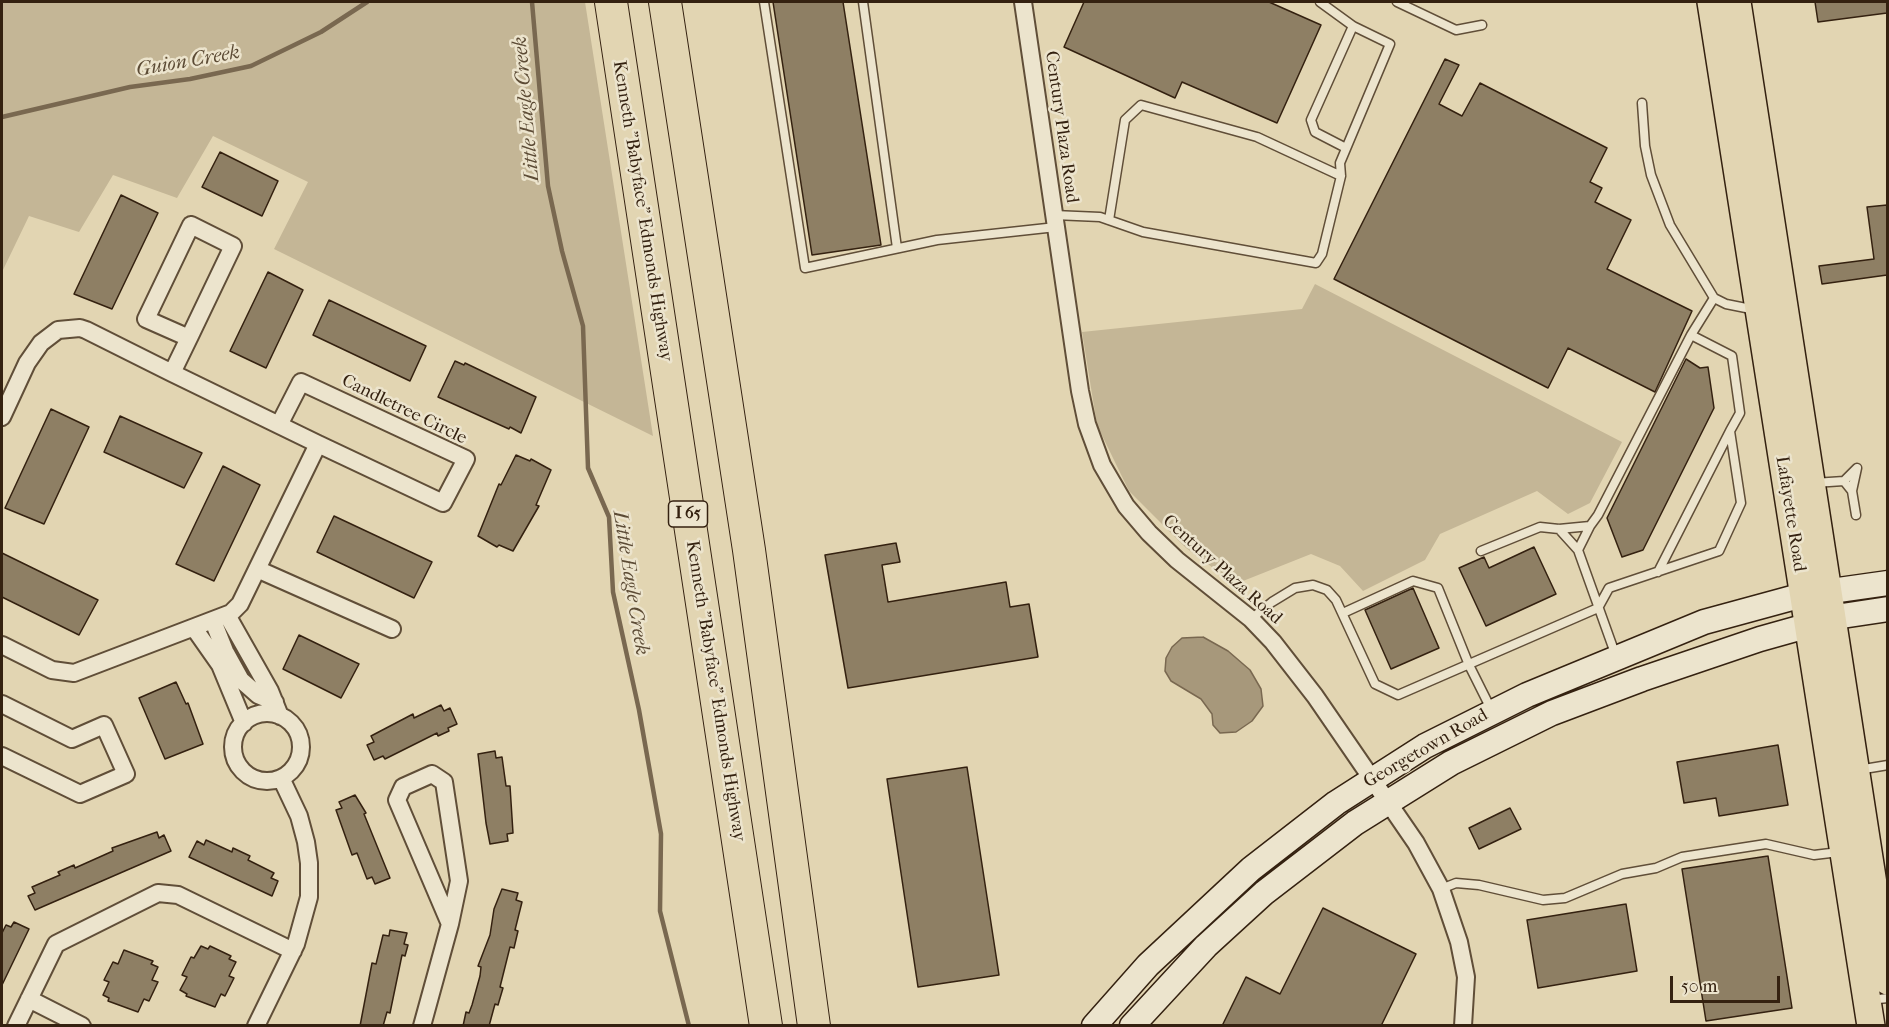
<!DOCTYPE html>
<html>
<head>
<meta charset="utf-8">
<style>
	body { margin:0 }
	#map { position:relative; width:1889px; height:1027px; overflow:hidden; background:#e2d5b2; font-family:"IM FELL French Canon",serif }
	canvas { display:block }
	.frame { position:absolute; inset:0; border:3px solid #342110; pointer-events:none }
	.scale { position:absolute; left:1670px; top:976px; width:110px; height:27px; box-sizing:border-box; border:3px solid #342110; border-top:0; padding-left:8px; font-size:18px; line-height:21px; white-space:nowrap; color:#342110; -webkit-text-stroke:4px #ece4cd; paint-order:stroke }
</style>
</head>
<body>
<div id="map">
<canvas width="1889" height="1027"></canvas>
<div class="frame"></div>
<div class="scale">50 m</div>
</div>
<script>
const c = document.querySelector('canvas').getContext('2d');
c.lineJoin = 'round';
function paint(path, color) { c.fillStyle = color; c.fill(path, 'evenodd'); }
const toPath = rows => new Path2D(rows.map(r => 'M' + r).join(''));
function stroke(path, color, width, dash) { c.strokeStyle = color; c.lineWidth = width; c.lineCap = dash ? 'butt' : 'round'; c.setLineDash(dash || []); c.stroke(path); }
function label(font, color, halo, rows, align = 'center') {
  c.font = font + ' "IM FELL French Canon",serif'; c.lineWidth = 5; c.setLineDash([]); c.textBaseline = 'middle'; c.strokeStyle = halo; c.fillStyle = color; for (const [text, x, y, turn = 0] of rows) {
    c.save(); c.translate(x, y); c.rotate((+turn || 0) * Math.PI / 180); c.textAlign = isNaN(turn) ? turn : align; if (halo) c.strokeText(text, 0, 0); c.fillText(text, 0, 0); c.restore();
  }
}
paint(toPath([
	[2,2,585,2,653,436,274,249,308,182,213,136,177,198,113,175,79,232,29,216,2,272],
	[1315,284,1622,442,1590,503,1568,514,1537,491,1440,534,1425,560,1363,591,1340,566,1311,554,1243,581,1220,573,1186,548,1129,491,1097,425,1082,332,1302,309]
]), '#c4b696');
const water = toPath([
	[1203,637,1228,651,1250,670,1261,689,1263,706,1252,721,1236,732,1220,733,1213,725,1212,714,1201,699,1171,681,1165,671,1166,658,1172,647,1182,638,1203,637]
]);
paint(water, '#a7987b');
stroke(water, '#796850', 1.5);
stroke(toPath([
	[532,2,548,186,562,251,583,326,588,468,609,517,613,592,639,710,661,834,660,911,689,1026],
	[2,117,130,87,190,79,251,66,321,32,367,2]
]), '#796850', 4.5);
const building = toPath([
	[773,2,843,2,881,245,812,255,773,2],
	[1084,2,1269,2,1321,25,1277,123,1182,82,1175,98,1064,47,1084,2],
	[1815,2,1887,2,1887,13,1818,22,1815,2],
	[1445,59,1459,65,1439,104,1462,116,1480,83,1607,148,1590,182,1602,188,1595,202,1631,220,1607,269,1692,311,1655,392,1568,348,1548,388,1334,279,1445,59],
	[220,152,278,181,262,216,202,187,220,152],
	[121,195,158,213,112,309,74,294,121,195],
	[1887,205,1887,275,1822,284,1819,266,1874,259,1867,207,1887,205],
	[268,272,303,290,266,368,230,351,268,272],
	[329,300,426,346,410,381,313,335,329,300],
	[1686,359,1700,368,1708,367,1714,408,1643,550,1622,557,1607,518,1686,359],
	[455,361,464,365,465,363,536,397,521,433,510,427,509,429,438,397,455,361],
	[51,409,89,427,44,524,5,508,51,409],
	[120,416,202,453,184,488,104,452,120,416],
	[516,455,530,461,531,459,551,470,536,505,539,506,513,551,499,545,497,547,478,536,499,484,501,485,516,455],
	[223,466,260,485,214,581,176,564,223,466],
	[334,516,432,562,414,598,317,552,334,516],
	[896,543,900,562,882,565,888,602,1006,582,1010,607,1029,604,1038,657,848,688,825,555,896,543],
	[1534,547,1556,594,1486,626,1459,568,1484,557,1489,568,1534,547],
	[2,553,98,600,79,635,2,597,2,553],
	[1413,588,1439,648,1391,669,1365,610,1413,588],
	[299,635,359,664,341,698,283,669,299,635],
	[176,682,186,704,188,703,203,744,165,759,139,698,176,682],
	[441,705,444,711,450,708,457,724,448,728,449,731,438,736,437,733,385,759,383,756,374,760,367,745,374,742,371,736,413,714,414,718,441,705],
	[1778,745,1788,805,1719,816,1716,798,1684,803,1677,762,1778,745],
	[495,751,496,758,502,757,506,786,510,786,513,833,507,834,508,841,490,844,486,823,478,754,495,751],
	[967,767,999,975,918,987,887,779,967,767],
	[355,795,366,813,364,814,390,878,375,884,372,877,367,879,357,853,352,855,336,810,342,808,339,802,355,795],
	[1510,808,1521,829,1479,849,1469,828,1510,808],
	[157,832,159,838,164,835,171,851,35,910,28,896,35,893,32,887,60,875,58,872,74,865,75,868,113,851,112,848,157,832],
	[206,840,232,852,233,848,250,856,248,860,274,873,271,878,278,881,272,896,189,857,197,841,204,845,206,840],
	[1768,856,1792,1008,1706,1021,1682,869,1768,856],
	[502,889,518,893,516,900,522,902,515,930,518,931,514,948,510,947,500,987,503,988,498,1005,495,1004,489,1026,463,1026,466,1012,469,1013,472,1005,480,976,481,967,478,966,490,935,494,909,502,889],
	[1626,904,1637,971,1538,988,1527,920,1626,904],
	[1323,908,1416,954,1381,1026,1222,1026,1246,977,1280,994,1323,908],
	[14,922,29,929,2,985,2,933,6,925,11,927,14,922],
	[390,930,407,933,404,944,408,945,405,956,402,955,390,1013,387,1012,383,1026,360,1026,372,963,376,964,383,935,389,936,390,930],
	[201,946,208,949,210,946,231,956,229,959,236,962,229,976,234,978,225,996,221,994,215,1007,186,996,187,994,180,990,187,977,182,975,191,957,194,958,201,946],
	[124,950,153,961,151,964,158,967,152,980,158,982,149,1001,144,999,138,1012,108,1001,109,998,103,995,109,982,104,980,113,962,118,964,124,950]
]);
paint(building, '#8e7f64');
stroke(building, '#342110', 1.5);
const service = toPath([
	[764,2,805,268,937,240,1056,227],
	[863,2,897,248],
	[1397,2,1456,30,1482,25],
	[1642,103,1645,146,1651,175,1670,225,1714,298,1726,304,1756,310],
	[1346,148,1315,132,1311,120,1353,26],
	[1054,215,1100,217,1143,232,1316,263,1322,254,1341,176,1340,163,1390,44,1353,26,1320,2],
	[1109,220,1125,120,1141,105,1257,137,1341,176],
	[1814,483,1844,481],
	[1852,491,1857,468,1844,481,1852,491,1856,515],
	[1590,526,1578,550,1616,656],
	[1559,529,1578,550],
	[1481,551,1540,527,1559,529,1590,526,1598,515,1691,335],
	[1658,572,1730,431],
	[1343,613,1413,581,1438,588,1469,665,1492,711],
	[1251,619,1272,602,1295,588,1313,585,1327,590,1336,600,1375,684,1398,695,1598,608,1609,588,1719,551,1741,503,1730,431,1740,413,1732,356,1691,335,1714,298],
	[1858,770,1888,765],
	[1441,889,1456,883,1479,885,1543,900,1565,898,1622,874,1656,868,1682,857,1766,844,1814,855,1839,852],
	[1869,1000,1888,998]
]);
const minor = toPath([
	[1023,2,1080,391,1087,424,1102,465,1126,506,1149,533,1177,560,1251,619,1273,642,1315,696,1416,843,1441,889,1459,942,1466,977,1463,1026],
	[191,225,233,246,189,338,146,319,191,225],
	[172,373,189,338],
	[2,417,27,363,41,343,58,330,80,328,86,330,172,373,318,444,443,503,466,459,301,382,279,425],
	[257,569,392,629],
	[227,615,270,691,280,716],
	[213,621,225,651,241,680,258,695,275,702],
	[194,628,220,665,244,723],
	[2,645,52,670,74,673,231,613,240,604,318,444],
	[2,704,72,739,104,725,126,774,80,794,2,756],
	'233 747a34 34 0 1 1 68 0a34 34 0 1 1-68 0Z',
	[432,774,444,782,459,881,450,924,397,800,403,787,432,774],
	[29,999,82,1026],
	[16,1026,56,944,158,893,178,895,293,951],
	[256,1026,296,944,309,897,309,863,306,842,299,816,281,778],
	[422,1026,450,924]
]);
const secondary = toPath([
	[1094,1026,1148,965,1251,869,1336,803,1425,746,1527,695,1704,622,1803,595,1888,583],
	[1132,1026,1206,946,1264,893,1355,823,1451,763,1552,713,1642,679,1760,639,1842,616,1888,609]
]);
const primary = toPath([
	[1711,2,1871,1026],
	[1737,2,1888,981]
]);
const motorway = toPath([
	[611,2,766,1026],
	[665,2,749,550,814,1026]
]);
stroke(service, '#604e38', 11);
stroke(minor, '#604e38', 20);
stroke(secondary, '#342110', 27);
stroke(primary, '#342110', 30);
stroke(motorway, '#342110', 34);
stroke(service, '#ece4cd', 8);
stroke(minor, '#ece4cd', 16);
stroke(secondary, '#ece4cd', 24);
stroke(primary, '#e2d5b2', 27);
stroke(motorway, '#e2d5b2', 32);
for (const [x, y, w] of [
	[688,514,39]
]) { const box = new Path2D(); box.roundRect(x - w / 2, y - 13, w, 26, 4.5); c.fillStyle = '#ece4cd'; c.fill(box); stroke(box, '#342110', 1.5); }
label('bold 16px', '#342110', null, [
	["I 65",688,514]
]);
label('18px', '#342110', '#ece4cd', [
	["Century Plaza Road",1061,127,82],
	["Kenneth \"Babyface\" Edmonds Highway",642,211,81],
	["Candletree Circle",404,410,26],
	["Lafayette Road",1790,514,81],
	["Century Plaza Road",1222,570,42],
	["Kenneth \"Babyface\" Edmonds Highway",715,691,81],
	["Georgetown Road",1426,749,-30]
]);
label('italic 20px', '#5c4b35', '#ece4cd', [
	["Guion Creek",188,62,-10],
	["Little Eagle Creek",527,109,-95],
	["Little Eagle Creek",630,583,81]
]);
</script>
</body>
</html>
